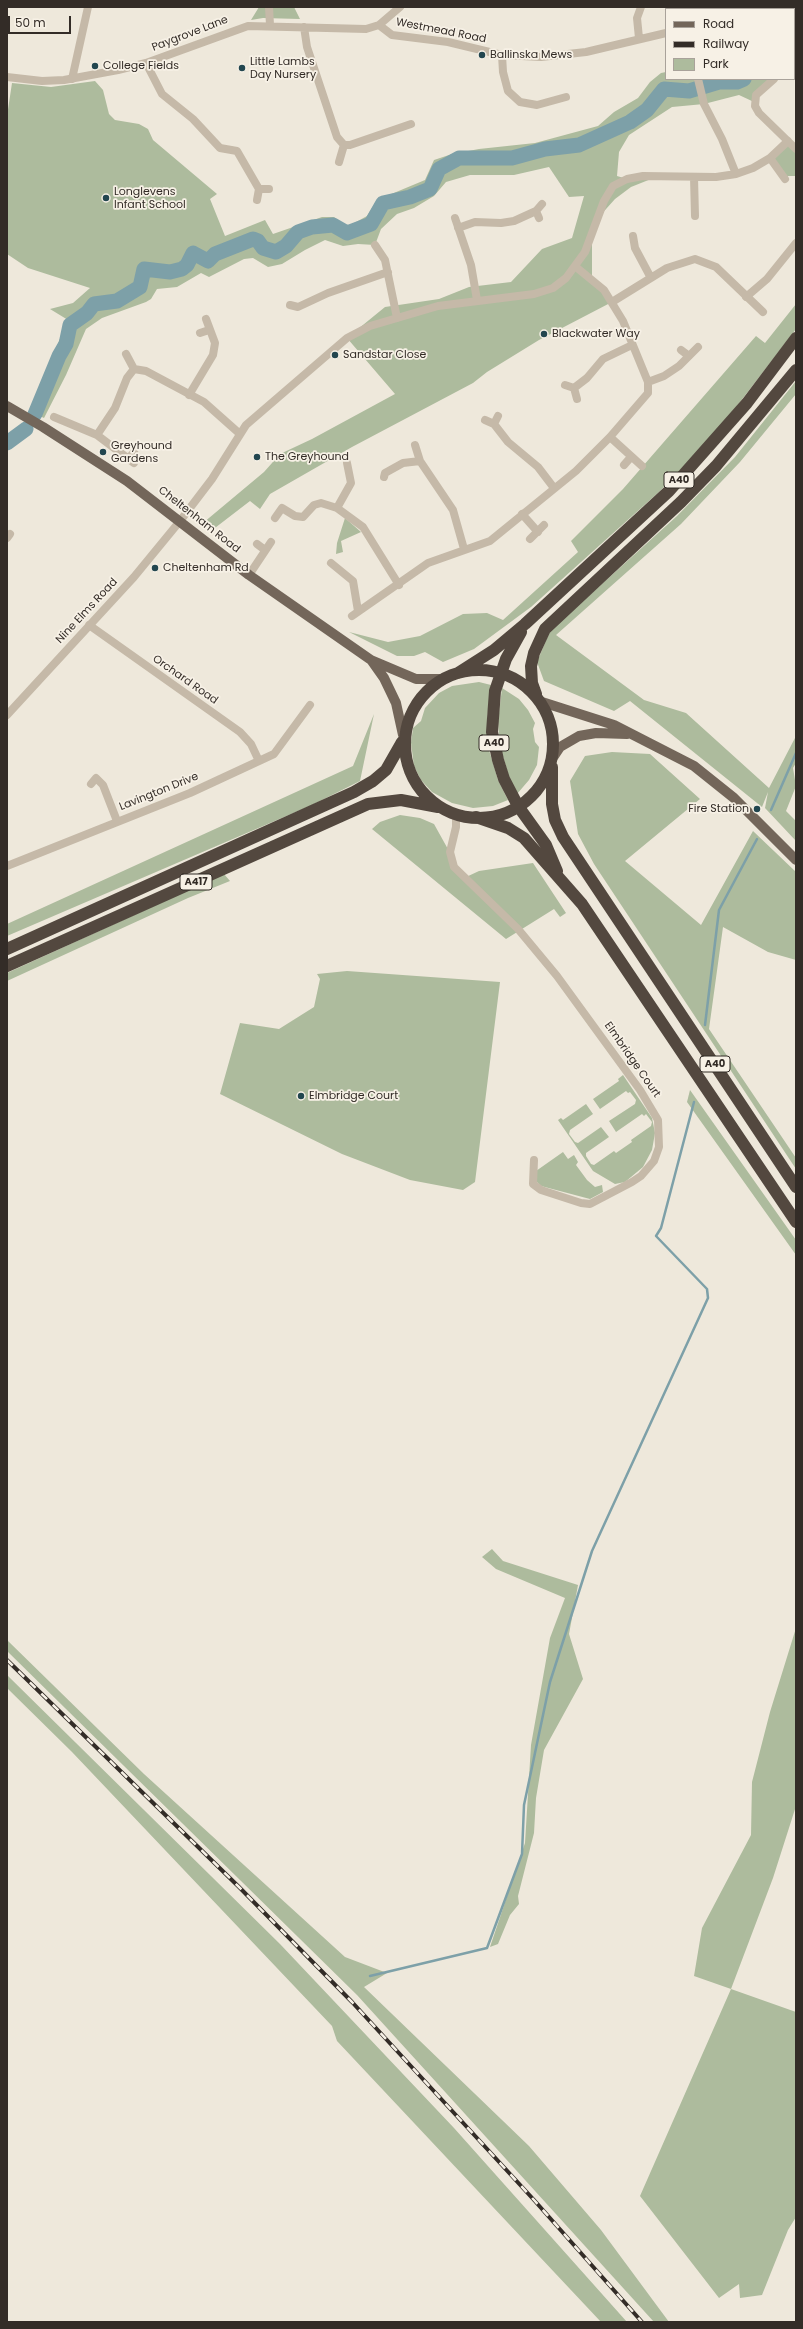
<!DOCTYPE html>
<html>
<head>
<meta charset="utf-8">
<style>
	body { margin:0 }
	#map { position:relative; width:803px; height:2329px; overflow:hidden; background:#eee8db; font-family:Poppins,sans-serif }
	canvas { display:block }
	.frame { position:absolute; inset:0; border:8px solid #332c27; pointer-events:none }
	.legend { position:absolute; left:665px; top:8px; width:130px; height:72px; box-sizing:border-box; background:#f7f1e6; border:1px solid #a9a29a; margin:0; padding:5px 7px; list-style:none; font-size:12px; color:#332c27 }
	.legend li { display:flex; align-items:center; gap:8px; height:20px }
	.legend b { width:20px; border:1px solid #a9a29a }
	.scale { position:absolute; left:8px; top:16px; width:63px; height:18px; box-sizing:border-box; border:2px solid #332c27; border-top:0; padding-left:5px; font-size:12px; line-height:14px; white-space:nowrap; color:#332c27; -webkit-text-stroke:3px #f7f1e6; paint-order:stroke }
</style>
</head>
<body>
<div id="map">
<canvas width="803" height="2329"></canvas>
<div class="frame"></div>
<ul class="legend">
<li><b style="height:5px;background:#73665a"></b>Road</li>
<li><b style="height:5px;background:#332c27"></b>Railway</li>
<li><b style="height:11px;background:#adbb9d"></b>Park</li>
</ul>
<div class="scale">50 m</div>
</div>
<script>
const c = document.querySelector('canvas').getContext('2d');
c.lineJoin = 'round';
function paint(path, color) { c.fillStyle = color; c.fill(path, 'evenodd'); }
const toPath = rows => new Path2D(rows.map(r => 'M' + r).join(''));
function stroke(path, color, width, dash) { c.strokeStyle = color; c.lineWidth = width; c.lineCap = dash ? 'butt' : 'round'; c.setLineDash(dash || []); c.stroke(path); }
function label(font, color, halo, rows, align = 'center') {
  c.font = font + ' Poppins,sans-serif'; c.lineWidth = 3.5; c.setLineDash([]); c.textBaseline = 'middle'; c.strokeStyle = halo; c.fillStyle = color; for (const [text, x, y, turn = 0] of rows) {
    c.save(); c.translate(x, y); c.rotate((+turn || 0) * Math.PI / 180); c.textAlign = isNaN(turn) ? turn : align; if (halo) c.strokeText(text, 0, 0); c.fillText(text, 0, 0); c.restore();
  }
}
paint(toPath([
	[259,7,294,7,300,19,263,18,251,20],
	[666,72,666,79,774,79,754,102,739,95,704,104,672,107,629,135,619,152,617,176,627,179,661,175,631,187,615,199,598,218,592,235,592,278,612,302,539,340,487,372,473,383,352,447,270,494,260,509,250,501,211,531,203,523,264,472,280,454,312,439,395,394,347,338,385,307,439,299,469,287,511,282,542,249,572,238,584,196,569,197,549,167,514,175,470,175,446,182,434,196,414,208,397,214,381,229,375,245,358,244,343,246,325,240,305,250,282,264,268,267,253,258,244,259,209,277,201,273,177,287,157,289,151,299,146,302,102,318,86,329,66,375,44,418,29,411,68,320,50,309,73,303,90,288,28,268,7,254,7,116,12,83,51,87,95,81,103,90,109,114,115,120,139,124,148,129,153,140,217,194,210,199,225,236,265,220,273,234,322,217,334,217,347,227,367,216,377,200,425,180,434,160,452,154,479,149,535,143,598,126,614,112,638,98,650,82,661,73],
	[788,141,796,149,796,176,788,176,785,179,770,158],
	[796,304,796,329,717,432,660,491,531,607,474,649,443,662,425,652,414,656,397,656,349,632,388,642,420,636,463,614,487,613,503,620,578,552,571,541,623,489,756,336,765,343],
	[796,381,796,394,740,462,681,524,556,635,644,700,686,713,769,788,796,736,796,763,793,768,796,786,786,811,796,821,796,841,765,808,768,792,762,807,630,701,614,711,544,681,537,662,550,631,677,516,735,457],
	[345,518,361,532,341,541,343,552,336,554,337,543],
	[479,682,491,685,487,719,489,750,498,780,508,800,493,806,473,808,452,803,432,792,421,780,414,766,411,743,413,728,421,721,425,708,439,693,452,686],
	[502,688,519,699,528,710,535,723,533,729,535,742,539,747,537,765,529,780,517,794,509,777,500,746,498,722],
	[374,714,360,781,312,805,7,936,7,924,353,766],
	[612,752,650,754,700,799,625,861,701,925,753,831,796,872,796,960,768,952,723,927,709,1029,796,1158,796,1169,594,864,578,834,570,781,585,756],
	[400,815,420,818,434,824,464,878,479,871,533,863,566,913,560,917,554,909,506,939,372,829,380,822],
	[224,874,230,881,188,898,7,981,7,973],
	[347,971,500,982,475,1182,463,1190,410,1180,342,1154,220,1094,240,1023,279,1029,314,1007,320,979,317,974],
	[623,1075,652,1118,655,1133,652,1150,643,1167,625,1182,615,1184,593,1171,558,1120,561,1118,563,1120,586,1104,593,1114,570,1130,569,1134,575,1142,578,1143,601,1127,609,1137,586,1153,586,1156,591,1164,594,1165,614,1151,616,1153,632,1142,631,1140,651,1126,652,1122,646,1114,644,1116,642,1114,616,1132,609,1121,635,1104,636,1100,630,1092,628,1093,626,1091,600,1109,593,1099,619,1081,618,1079],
	[690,1090,796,1240,796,1255,687,1102],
	[563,1152,568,1159,574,1155,578,1162,576,1165,587,1180,595,1187,602,1185,603,1192,590,1199,541,1186,536,1181,536,1171],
	[492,1549,503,1561,578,1585,569,1634,583,1679,544,1750,536,1798,534,1833,518,1896,519,1904,510,1915,498,1944,490,1947,525,1843,531,1745,550,1638,565,1598,496,1569,482,1557],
	[796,1628,796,1806,773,1878,731,1989,796,2012,796,2217,788,2230,762,2295,740,2298,739,2284,719,2298,640,2196,731,1989,694,1976,702,1928,751,1835,752,1782,770,1712],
	[7,1640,144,1774,345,1957,387,1973,364,1987,529,2146,601,2230,669,2322,654,2322,357,1995,7,1651],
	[7,1675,280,1944,454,2128,627,2322,601,2322,337,2041,332,2026,72,1752,7,1688]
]), '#adbb9d');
stroke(toPath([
	[771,810,796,753],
	[705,1025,719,910,757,839],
	[370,1976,487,1948,522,1854,524,1805,550,1682,592,1551,708,1298,707,1289,656,1236,661,1228,694,1102]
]), '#7da0a8', 2.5);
stroke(toPath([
	[794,34,796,32],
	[35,414,59,356,66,344,70,325,87,313,94,304,117,301,140,287,144,269,170,272,182,269,187,265,193,253,208,261,215,254,253,239,258,241,263,248,276,252,286,246,298,232,312,227,333,225,347,233,371,224,383,203,410,197,430,189,439,169,459,158,512,158,545,149,579,145,630,122,647,110,664,89,689,91,719,82,737,82,744,79],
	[7,443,26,429]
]), '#7da0a8', 15);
stroke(toPath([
	[269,7,270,25],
	[379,25,392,35,448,42,502,55,541,57,586,52,666,33],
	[304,27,307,47,337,137,344,145,350,145,411,124],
	[639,38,637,18,641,7],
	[502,55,503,72,508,91,520,102,537,105,566,97],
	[794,62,796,60],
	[146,63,162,94,193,119,220,148,237,151,259,189],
	[7,77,42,81,64,80,118,70,146,63,248,26,366,29,379,25,400,7],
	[72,79,88,7],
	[698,79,704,104,722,139,736,174],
	[774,79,756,95,755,106,759,113,796,149],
	[770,158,785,179],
	[339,162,344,145],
	[694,177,695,216],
	[257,200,259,189,269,189],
	[536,211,539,218],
	[455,218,471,265,477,300],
	[458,228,475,222,501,223,514,221,536,211,542,204],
	[633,236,635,248,651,278],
	[375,245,385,260,397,318],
	[746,297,767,279,796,243],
	[612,302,667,268,695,259,716,267,763,312],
	[290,305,298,307,328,293,388,272],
	[200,333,209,330],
	[681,350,689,356],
	[126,354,134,369],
	[134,369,146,371,204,402,240,434],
	[648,382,664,376,679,366,698,347],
	[565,385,574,388],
	[189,395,213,355,215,343,206,319],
	[577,399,574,388,587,378,603,359,632,345],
	[498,416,494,424,508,442,538,467,554,488],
	[54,417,97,435,134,463],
	[485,420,494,424],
	[97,435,115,408,127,378,134,369],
	[610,437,642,466],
	[415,445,420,461,453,510,464,549],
	[128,459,134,452],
	[624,465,631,457],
	[384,477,385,473,403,463,420,461],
	[337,508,351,483,347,463],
	[522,514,538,532],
	[275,518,282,508,295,516,303,517,314,505,321,503,337,508,363,527,399,585],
	[7,538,10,534],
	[530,539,544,525],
	[257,544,265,550],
	[331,563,353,581,358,611],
	[249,575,271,542],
	[352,616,428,563,490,541,576,471,610,437,648,393,648,382,623,321,604,290,576,267],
	[89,625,240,732,251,744,259,761],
	[7,715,134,577,180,521,212,479,246,425,347,338,370,326,438,306,534,294,553,288,566,278,585,252,604,201,613,186,627,179,643,176,716,177,736,174,753,168,770,158,788,141],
	[91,784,96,778,103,785,117,821],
	[456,814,456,827,450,852,454,867,518,929,557,976,640,1090,658,1120,659,1147,654,1161,641,1176,632,1182,590,1204,581,1203,541,1190,533,1184,534,1160],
	[7,866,190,793,274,754,310,705]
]), '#c5b9a8', 8);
stroke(toPath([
	[7,406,43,427,127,481,249,575,371,660,416,679,442,679],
	[372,661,384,678,396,703,403,735],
	[542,702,614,725,694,766,734,798,796,860],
	[554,756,560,747,579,736,596,733,627,734]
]), '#73665a', 10);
stroke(toPath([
	[521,632,506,659,495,691,492,732,498,760,504,779,518,806,546,845,557,871],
	'405 744a74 74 0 1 1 148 0a74 74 0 1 1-148 0Z',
	[458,673,494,650,525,624,669,491,747,403,796,338],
	[536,694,532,683,531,666,534,653,545,629,681,502,716,466,796,370],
	[552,767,552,804,555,820,563,837,796,1187],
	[476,817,508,828,524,838,582,904,796,1222],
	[7,949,354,792,373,781,386,770,402,742],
	[7,966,368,804,401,800,438,807]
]), '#53483f', 12);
const rail = toPath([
	[7,1660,239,1887,352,2002,534,2200,642,2322]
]);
stroke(rail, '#332c27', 4);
stroke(rail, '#f7f1e6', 2.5, [8]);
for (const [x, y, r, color] of [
	[482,55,4,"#22464f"],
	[95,66,4,"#22464f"],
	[242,68,4,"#22464f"],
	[106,198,4,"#22464f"],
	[544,334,4,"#22464f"],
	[335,355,4,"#22464f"],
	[103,452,4,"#22464f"],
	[257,457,4,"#22464f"],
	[155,568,4,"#22464f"],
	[757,809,4,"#22464f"],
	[301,1096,4,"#22464f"]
]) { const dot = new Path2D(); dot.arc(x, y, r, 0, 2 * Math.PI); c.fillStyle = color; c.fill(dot); stroke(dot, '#f7f1e6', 1.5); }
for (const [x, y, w] of [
	[679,480,30],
	[494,743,30],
	[196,882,32],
	[715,1064,30]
]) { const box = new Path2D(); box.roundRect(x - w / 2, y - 8, w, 16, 3); c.fillStyle = '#f7f1e6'; c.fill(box); stroke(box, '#332c27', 1); }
label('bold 10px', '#332c27', null, [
	["A40",679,480],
	["A40",494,743],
	["A417",196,882],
	["A40",715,1064]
]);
label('11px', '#332c27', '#f7f1e6', [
	["Westmead Road",441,31,11],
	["Paygrove Lane",190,34,-21],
	["Cheltenham Road",199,520,38],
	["Nine Elms Road",87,611,-47],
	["Orchard Road",185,680,35],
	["Lavington Drive",159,792,-22],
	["Elmbridge Court",632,1060,55]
]);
label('11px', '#332c27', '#f7f1e6', [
	["Ballinska Mews",490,55],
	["Little Lambs",250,62],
	["Day Nursery",250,75],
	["College Fields",103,66],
	["Longlevens",114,192],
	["Infant School",114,205],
	["Blackwater Way",552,334],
	["Sandstar Close",343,355],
	["Greyhound",111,446],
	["Gardens",111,459],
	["The Greyhound",265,457],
	["Cheltenham Rd",163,568],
	["Fire Station",749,809,"right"],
	["Elmbridge Court",309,1096]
], 'left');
</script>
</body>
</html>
